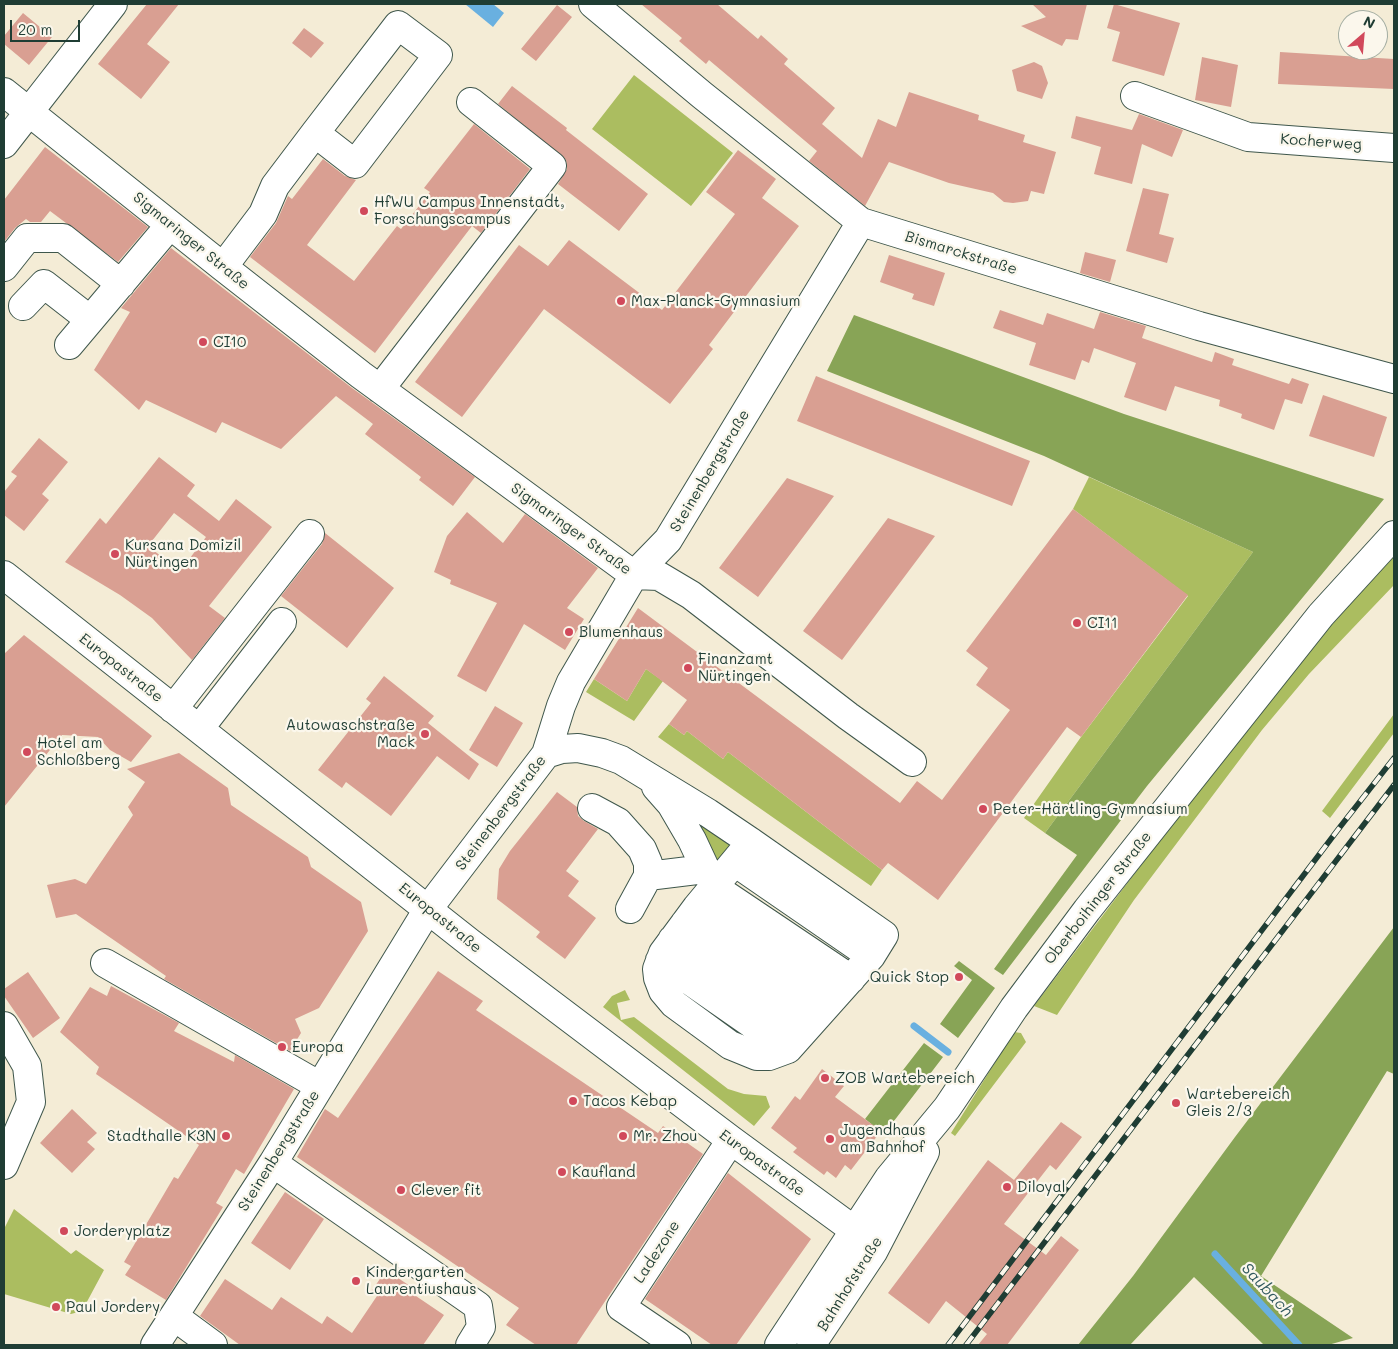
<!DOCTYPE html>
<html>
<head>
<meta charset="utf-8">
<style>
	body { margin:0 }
	#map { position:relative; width:1398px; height:1349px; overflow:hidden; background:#f4ecd6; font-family:Mali,sans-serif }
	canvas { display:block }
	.frame { position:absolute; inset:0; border:5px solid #1f3d34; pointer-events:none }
	.north { position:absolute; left:1338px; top:10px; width:50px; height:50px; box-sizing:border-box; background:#fbf7ec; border:1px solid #a3ada2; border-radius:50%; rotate:27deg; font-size:14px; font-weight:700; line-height:20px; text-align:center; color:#1f3d34 }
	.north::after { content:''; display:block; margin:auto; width:18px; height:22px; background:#d1495b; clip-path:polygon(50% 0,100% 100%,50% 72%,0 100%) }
	.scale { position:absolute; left:10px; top:20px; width:70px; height:22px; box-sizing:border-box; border:2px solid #1f3d34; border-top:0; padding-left:6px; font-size:15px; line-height:18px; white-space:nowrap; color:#1f3d34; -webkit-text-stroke:4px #fbf7ec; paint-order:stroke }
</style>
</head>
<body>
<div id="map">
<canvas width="1398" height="1349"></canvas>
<div class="frame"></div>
<div class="north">N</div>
<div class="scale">20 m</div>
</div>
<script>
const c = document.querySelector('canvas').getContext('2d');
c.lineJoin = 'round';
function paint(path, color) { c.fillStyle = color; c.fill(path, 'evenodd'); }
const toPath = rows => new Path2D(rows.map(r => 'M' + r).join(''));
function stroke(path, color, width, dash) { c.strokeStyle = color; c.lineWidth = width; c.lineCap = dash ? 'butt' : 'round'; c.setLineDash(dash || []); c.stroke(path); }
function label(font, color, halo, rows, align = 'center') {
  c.font = font + ' Mali,sans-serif'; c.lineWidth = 4.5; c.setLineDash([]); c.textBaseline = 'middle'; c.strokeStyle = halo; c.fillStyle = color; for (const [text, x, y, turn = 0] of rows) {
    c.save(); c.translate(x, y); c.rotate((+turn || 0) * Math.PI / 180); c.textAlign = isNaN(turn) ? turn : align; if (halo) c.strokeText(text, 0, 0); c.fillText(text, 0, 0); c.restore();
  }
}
paint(toPath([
	[634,75,733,153,691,206,592,129],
	[1089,477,1253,552,1045,833,1024,818,1081,737,1188,596,1073,509],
	[1394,551,1394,585,1309,674,1262,730,1134,900,1057,1015,1034,1006,1258,711],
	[646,669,663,681,634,721,586,692,594,679,627,701],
	[1394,714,1394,733,1330,818,1322,811],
	[669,724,684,735,687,731,723,759,728,752,882,870,871,886,658,737],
	[697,819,729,843,731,847,720,862,714,861,695,822],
	[625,990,630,1000,617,1003,621,1020,634,1017,728,1089,744,1094,766,1096,770,1107,754,1126,603,1007,612,996],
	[1014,1032,1021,1033,1026,1042,955,1136,951,1133],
	[14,1209,71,1254,76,1250,104,1270,82,1311,71,1314,4,1294,4,1229]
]), '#abbd60');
paint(toPath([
	[854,315,1124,414,1384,499,1147,786,1003,975,994,969,1077,855,1045,833,1253,552,1044,456,827,371],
	[1394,927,1394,1074,1387,1071,1261,1276,1353,1338,1328,1345,1264,1345,1194,1277,1130,1345,1078,1345,1133,1276,1235,1137],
	[959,961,995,988,958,1038,940,1024,972,980,954,966],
	[924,1043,943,1057,884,1134,865,1119]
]), '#88a456');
paint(toPath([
	[465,4,493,4,504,13,493,27]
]), '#69b0e0');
stroke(toPath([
	[914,1026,948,1052],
	[1215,1254,1299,1345]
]), '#69b0e0', 7);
paint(toPath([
	[147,4,179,4,147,44,170,62,141,99,98,64],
	[641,4,717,4,758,39,761,35,788,59,784,64,835,108,822,124,862,158,878,119,896,127,909,92,979,115,978,120,1025,135,1023,142,1056,152,1044,194,1031,191,1028,201,1013,203,1004,202,993,193,949,183,889,162,865,206,809,161,817,151,709,60,706,64,679,41,682,38],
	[1032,4,1087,4,1078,40,1066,39,1062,46,1021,26,1046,17],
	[1114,4,1180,23,1164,76,1112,61,1120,32,1107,28],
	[557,5,572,17,536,61,521,49],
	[23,13,52,37,29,65,4,44,4,36],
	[304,28,324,43,311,58,292,43],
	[1280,52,1394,59,1394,89,1278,84],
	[1202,57,1238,65,1231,107,1195,100],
	[1034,62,1042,66,1048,83,1042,99,1017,91,1012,70],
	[512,86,567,128,566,130,648,194,619,231,558,184,567,169,566,160,498,104],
	[1139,114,1183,130,1172,157,1142,144,1132,184,1094,174,1101,147,1071,138,1076,116,1132,130],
	[474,124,530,169,481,233,472,226,375,353,250,257,276,223,288,196,292,199,323,159,345,176,356,180,307,245,354,281,397,226,401,229,430,192,424,188],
	[45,147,148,227,118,262,50,211,41,222,30,222,26,219,15,228,4,242,4,200],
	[738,150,776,179,762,198,799,226,709,345,713,349,670,404,544,309,462,417,415,382,519,245,548,266,569,240,662,310,735,214,706,192],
	[1143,188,1169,194,1159,234,1174,238,1167,263,1126,251],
	[171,248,352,388,475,477,453,506,419,480,421,477,365,434,373,424,336,396,281,449,222,422,216,433,146,400,139,410,94,370,130,312,121,308],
	[1085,252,1116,260,1110,282,1080,273],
	[889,255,945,273,934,306,912,299,914,294,880,282],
	[1000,310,1043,325,1047,313,1094,329,1100,312,1146,326,1142,338,1212,362,1215,352,1234,359,1232,365,1289,384,1292,378,1309,384,1302,404,1285,399,1274,430,1241,418,1242,414,1219,406,1220,400,1175,386,1166,411,1124,397,1136,363,1094,348,1089,363,1082,360,1075,380,1029,365,1036,343,993,328],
	[816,376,1030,461,1012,506,797,421],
	[1323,395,1387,417,1374,457,1309,436],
	[39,438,68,462,42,494,49,500,24,531,4,515,4,492,17,476,11,472],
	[159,457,195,485,187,496,219,521,236,499,272,527,209,606,225,618,192,660,152,618,120,595,65,562,100,518,106,524],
	[174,513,206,537,180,571,148,546],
	[787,478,834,496,758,597,719,568],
	[1073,509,1188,595,1081,737,1067,727,938,900,888,863,882,870,728,752,723,759,687,731,684,735,669,724,687,700,646,669,627,701,594,679,638,608,900,803,917,781,942,800,1010,710,976,685,988,668,966,651],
	[467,512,503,543,525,514,598,568,567,608,584,619,565,650,524,624,486,692,457,676,497,603,450,584,451,580,434,572,447,536],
	[888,518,935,536,842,660,803,631],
	[325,533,394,588,347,648,281,596,322,544],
	[24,635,152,736,131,762,110,750,98,737,62,735,4,807,4,654],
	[384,676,434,716,428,723,479,764,469,780,437,756,391,816,346,782,342,788,318,770,371,703,366,699],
	[495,706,523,723,497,767,469,750],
	[179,753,228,788,231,805,308,857,311,867,361,902,368,931,319,1008,295,1019,301,1033,290,1051,164,979,166,976,76,914,56,918,47,885,75,879,86,884,133,815,128,807,145,782,127,769],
	[557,792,577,807,578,816,584,821,598,829,566,871,579,881,568,896,596,918,565,959,536,937,540,932,497,899,499,869,510,851],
	[438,971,483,1001,476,1010,658,1133,663,1126,703,1154,576,1345,536,1345,506,1325,519,1308,297,1157,325,1109,338,1118],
	[28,972,60,1018,33,1038,4,996,4,989],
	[111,986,179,1023,174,1031,234,1062,235,1055,294,1089,244,1174,236,1169,216,1203,223,1207,166,1300,125,1275,131,1266,124,1262,174,1177,178,1179,199,1145,96,1074,99,1067,60,1032,90,987,107,996],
	[822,1069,844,1086,835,1097,881,1131,851,1170,845,1165,836,1178,827,1171,824,1175,793,1152,797,1148,771,1128,795,1096,800,1100],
	[72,1109,97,1133,87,1142,95,1149,72,1173,40,1143],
	[1061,1122,1082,1137,1056,1170,1050,1165,1004,1224,1046,1255,1061,1236,1079,1250,1007,1345,978,1345,987,1334,946,1301,929,1324,888,1293,988,1160,1014,1180],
	[728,1173,811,1239,736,1345,712,1345,645,1299],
	[285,1192,324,1219,290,1270,251,1243],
	[386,1270,413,1288,410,1292,444,1315,423,1345,240,1345,200,1316,225,1279,272,1310,281,1297,322,1324,327,1316,352,1333,377,1296,371,1292]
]), '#d99f92');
const minor = toPath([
	[593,4,702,95,861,222,1199,326,1394,379],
	[4,92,223,267,361,375,465,451,634,575,659,576,691,595,848,716,912,762],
	[1135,96,1248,137,1394,148],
	[4,144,113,4],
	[4,267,27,238,63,238,121,284],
	[223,267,263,214,275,186,315,133,398,25,438,55,355,164,315,133],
	[23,306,44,284,89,319],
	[69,345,170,225],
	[380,389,552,166,471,102],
	[4,575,469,942,731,1140,854,1230,878,1226],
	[173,709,310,534],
	[199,729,282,622],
	[546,754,562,749,578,748,602,753,621,760,708,813,751,842,884,935,871,956,788,1049,769,1056,757,1056,730,1045,674,1004,663,991,658,978,657,969,663,953,697,907,751,842],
	[656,787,671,804,692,840,714,887,851,979],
	[592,808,618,822,642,849,648,863,648,876,630,909],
	[736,863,871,956],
	[648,876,705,869],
	[697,907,832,999],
	[685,923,818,1015],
	[672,940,803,1032],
	[660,960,788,1049],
	[105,963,320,1086],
	[4,1026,27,1066,31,1102,4,1165],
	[273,1163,478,1306,481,1327,470,1345],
	[175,1317,213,1345],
	[155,1345,273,1163,428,909,546,754,561,706,571,682,634,575,668,540,861,222],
	[677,1345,621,1307,731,1140]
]);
const major = toPath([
	[779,1345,889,1178,947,1108,1014,1008,1087,910,1321,615,1394,535],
	[811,1345,873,1252,925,1152]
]);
stroke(minor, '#3f574c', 30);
stroke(major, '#3f574c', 30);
stroke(minor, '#fff', 28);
stroke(major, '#fff', 28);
const rail = toPath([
	[948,1345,1340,827,1394,758],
	[966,1345,1394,785]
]);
stroke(rail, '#1f3d34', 5.5);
stroke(rail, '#fbf7ec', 4, [11]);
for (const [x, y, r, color] of [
	[364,211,5,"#d1495b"],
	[621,301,5,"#d1495b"],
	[203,342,5,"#d1495b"],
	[115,554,5,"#d1495b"],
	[1077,623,5,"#d1495b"],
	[569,632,5,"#d1495b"],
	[688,668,5,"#d1495b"],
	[425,734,5,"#d1495b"],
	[27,752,5,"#d1495b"],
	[983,809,5,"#d1495b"],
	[959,977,5,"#d1495b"],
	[282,1047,5,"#d1495b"],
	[825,1078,5,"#d1495b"],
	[573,1101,5,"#d1495b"],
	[1176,1103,5,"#d1495b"],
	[226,1136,5,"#d1495b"],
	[623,1136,5,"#d1495b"],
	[830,1139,5,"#d1495b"],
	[562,1172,5,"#d1495b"],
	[1007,1187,5,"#d1495b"],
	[401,1190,5,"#d1495b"],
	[64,1231,5,"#d1495b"],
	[356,1281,5,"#d1495b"],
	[56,1307,5,"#d1495b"]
]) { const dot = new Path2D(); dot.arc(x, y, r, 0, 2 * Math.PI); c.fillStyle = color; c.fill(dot); stroke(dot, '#fbf7ec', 2); }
label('15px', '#1f3d34', '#fbf7ec', [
	["Kocherweg",1321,142,4],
	["Sigmaringer Straße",191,241,39],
	["Bismarckstraße",961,253,17],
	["Steinenbergstraße",710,471,-59],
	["Sigmaringer Straße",571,529,36],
	["Europastraße",121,668,38],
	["Steinenbergstraße",501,813,-53],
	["Oberboihinger Straße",1098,898,-52],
	["Europastraße",440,918,39],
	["Steinenbergstraße",279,1151,-58],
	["Europastraße",762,1163,36],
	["Ladezone",657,1252,-57],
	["Bahnhofstraße",850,1284,-58]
]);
label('15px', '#1f3d34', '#fbf7ec', [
	["HfWU Campus Innenstadt,",374,202],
	["Forschungscampus",374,219],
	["Max-Planck-Gymnasium",631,301],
	["CI10",213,342],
	["Kursana Domizil",125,545],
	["Nürtingen",125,562],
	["CI11",1087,623],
	["Blumenhaus",579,632],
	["Finanzamt",698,659],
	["Nürtingen",698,676],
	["Autowaschstraße",415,725,"right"],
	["Mack",415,742,"right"],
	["Hotel am",37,743],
	["Schloßberg",37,760],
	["Peter-Härtling-Gymnasium",993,809],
	["Quick Stop",949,977,"right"],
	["Europa",292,1047],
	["ZOB Wartebereich",835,1078],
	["Wartebereich",1186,1094],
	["Gleis 2/3",1186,1111],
	["Tacos Kebap",583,1101],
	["Jugendhaus",840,1130],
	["am Bahnhof",840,1147],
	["Stadthalle K3N",216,1136,"right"],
	["Mr. Zhou",633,1136],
	["Kaufland",572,1172],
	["Diloyal",1017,1187],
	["Clever fit",411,1190],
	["Jorderyplatz",74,1231],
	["Kindergarten",366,1272],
	["Laurentiushaus",366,1289],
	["Paul Jordery",66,1307]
], 'left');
label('italic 16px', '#325a5f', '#fbf7ec', [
	["Saubach",1267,1290,47]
]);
</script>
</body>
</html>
